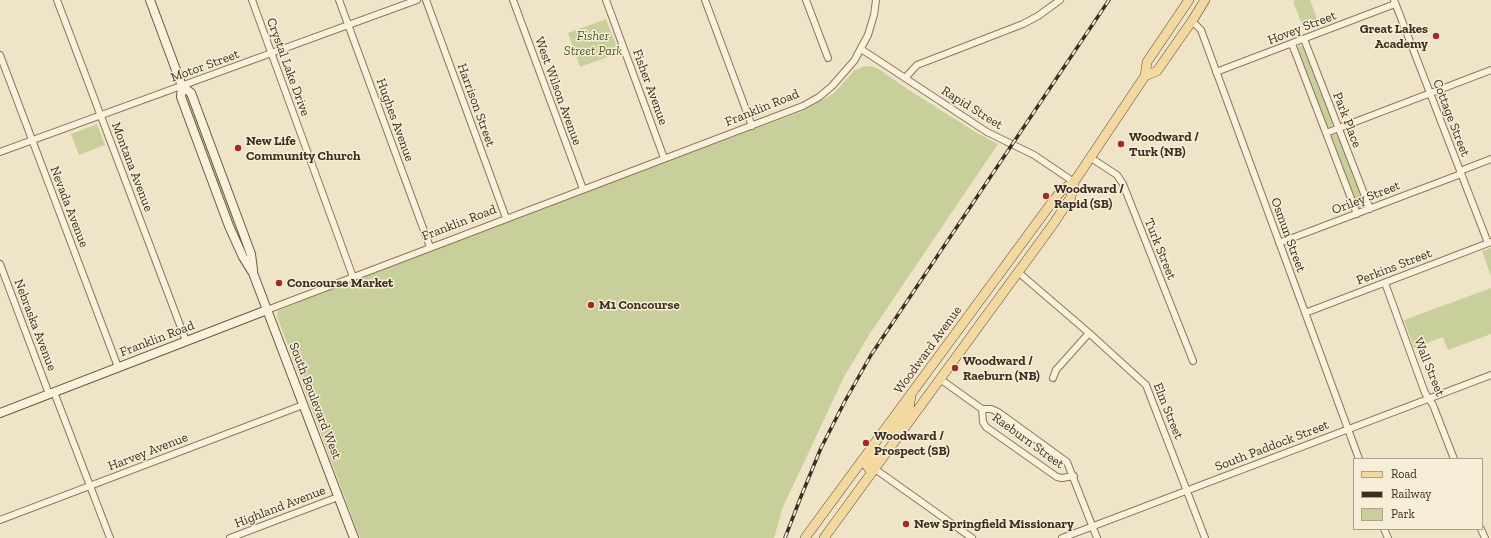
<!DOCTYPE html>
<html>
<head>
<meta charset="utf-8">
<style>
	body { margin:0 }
	#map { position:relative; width:1491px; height:538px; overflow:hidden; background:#f0e4c8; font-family:"Zilla Slab",serif }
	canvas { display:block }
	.legend { position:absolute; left:1353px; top:458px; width:130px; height:72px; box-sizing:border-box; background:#f7eed8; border:1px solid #ada18e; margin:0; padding:5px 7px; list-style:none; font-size:12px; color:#3d2e20 }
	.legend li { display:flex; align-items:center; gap:8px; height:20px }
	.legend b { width:20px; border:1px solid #ada18e }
</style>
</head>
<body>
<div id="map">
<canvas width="1491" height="538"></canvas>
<ul class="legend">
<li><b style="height:5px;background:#f3d9a0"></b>Road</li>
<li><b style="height:5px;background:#3d2e20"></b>Railway</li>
<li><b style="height:11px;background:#c9cf9b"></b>Park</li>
</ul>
</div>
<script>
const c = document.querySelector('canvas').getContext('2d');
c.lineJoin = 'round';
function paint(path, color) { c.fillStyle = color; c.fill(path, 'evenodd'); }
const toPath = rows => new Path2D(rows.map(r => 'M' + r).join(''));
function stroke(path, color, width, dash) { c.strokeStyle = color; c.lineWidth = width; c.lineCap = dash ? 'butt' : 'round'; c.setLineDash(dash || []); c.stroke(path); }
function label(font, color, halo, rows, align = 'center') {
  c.font = font + ' "Zilla Slab",serif'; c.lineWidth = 3; c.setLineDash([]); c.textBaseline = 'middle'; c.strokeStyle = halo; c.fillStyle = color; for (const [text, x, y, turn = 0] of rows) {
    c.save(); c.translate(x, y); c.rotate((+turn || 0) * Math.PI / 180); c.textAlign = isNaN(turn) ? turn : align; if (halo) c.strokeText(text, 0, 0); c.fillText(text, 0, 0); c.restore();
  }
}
paint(toPath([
	[1295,0,1310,0,1319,24,1304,30,1293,1],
	[606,19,619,53,580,67,568,33],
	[1299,45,1304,47,1333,121,1333,124,1331,127,1328,127,1326,124,1297,49],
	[865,66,874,67,880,70,909,90,977,133,998,144,869,335,844,377,783,507,774,538,360,538,278,319,277,315,278,311,340,285,554,203,803,111,834,93,855,70],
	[187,93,247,255,233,227,184,94],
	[97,124,105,145,79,155,71,134],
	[1334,134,1337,135,1339,137,1364,203,1364,206,1362,208,1359,208,1357,206,1331,139,1332,136],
	[1491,248,1491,276,1482,251],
	[1491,288,1491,334,1448,350,1443,337,1414,348,1404,320]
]), '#c9cf9b');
const street = toPath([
	[57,0,186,341],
	[252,0,353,277],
	[339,0,430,247],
	[426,0,506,218],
	[513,0,583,189],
	[606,0,664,158],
	[705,0,752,126],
	[806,0,828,58],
	[1394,0,1488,243],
	[1192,21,1201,30,1359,459],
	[1304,39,1370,209],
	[1292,44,1357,214],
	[861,49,987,132,1034,155,1074,182],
	[0,55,118,367],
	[1216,72,1395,4],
	[905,78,917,65,1023,24,1038,16,1060,0],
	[1326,133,1491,70],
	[0,152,417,0],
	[1091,158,1117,175,1123,184,1193,361],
	[1460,171,1491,159],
	[1279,243,1461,174],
	[0,264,49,394],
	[1018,272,1089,333,1146,385,1205,538],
	[1385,283,1425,393,1433,405,1454,459],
	[267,310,803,106,819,97,832,86,854,61,868,35,874,15,876,0],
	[1305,313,1491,242],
	[1053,378,1056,370,1089,333],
	[940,379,982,409,991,409,998,412,1067,462,1097,538],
	[54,392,110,538],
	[982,409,983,422,986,427,1057,477,1062,478,1074,476],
	[875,469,972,538],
	[0,520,303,405],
	[1384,529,1388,538],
	[1481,529,1485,538],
	[230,538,338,497],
	[1062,538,1491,375]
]);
const secondary = toPath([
	[150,0,182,86,191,93,251,254,253,270],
	[182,86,181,97,229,226,243,257,253,273,354,538],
	[0,413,267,310]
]);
const primary = toPath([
	[1145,76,1157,71,1192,21,1205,0],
	[892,432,909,408,911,396],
	[875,469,870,470,867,466,877,452],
	[805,538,1053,201,1062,190,1074,182,1145,76,1147,62,1189,0],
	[824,538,1054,223,1071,197,1074,182]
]);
stroke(street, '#8d765c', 8);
stroke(secondary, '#6f573f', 10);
stroke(primary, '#5b4430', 10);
stroke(street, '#faf1dc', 6);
stroke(secondary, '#faf1dc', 8);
stroke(primary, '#f3d9a0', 9);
const rail = toPath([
	[785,538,800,499,821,448,845,401,871,355,1109,0]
]);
stroke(rail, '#3d2e20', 3.5);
stroke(rail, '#f7eed8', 2, [6]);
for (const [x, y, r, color] of [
	[1436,36,4,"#9e2a2b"],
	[1121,144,4,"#9e2a2b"],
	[238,148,4,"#9e2a2b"],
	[1046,196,4,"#9e2a2b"],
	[279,283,4,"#9e2a2b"],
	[591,305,4,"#9e2a2b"],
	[955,368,4,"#9e2a2b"],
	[866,443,4,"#9e2a2b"],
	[906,524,4,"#9e2a2b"]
]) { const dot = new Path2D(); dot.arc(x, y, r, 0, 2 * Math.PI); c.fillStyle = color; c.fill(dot); stroke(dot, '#f7eed8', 1.5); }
label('13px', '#3d2e20', '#f7eed8', [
	["Hovey Street",1302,28,-21],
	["Motor Street",205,66,-20],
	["Crystal Lake Drive",288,67,70],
	["Fisher Avenue",650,87,70],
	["West Wilson Avenue",558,91,70],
	["Harrison Street",476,105,70],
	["Franklin Road",762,108,-22],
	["Rapid Street",972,108,32],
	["Cottage Street",1451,118,69],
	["Hughes Avenue",395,120,70],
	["Park Place",1347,120,69],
	["Montana Avenue",132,167,69],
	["Oriley Street",1366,198,-21],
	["Nevada Avenue",69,207,69],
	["Franklin Road",459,223,-21],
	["Osmun Street",1288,235,70],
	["Turk Street",1160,249,68],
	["Perkins Street",1394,267,-21],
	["Nebraska Avenue",35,325,69],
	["Franklin Road",157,339,-21],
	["Woodward Avenue",928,350,-54],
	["Wall Street",1429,367,68],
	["South Boulevard West",315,401,69],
	["Elm Street",1168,411,68],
	["Raeburn Street",1028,441,36],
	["South Paddock Street",1272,446,-21],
	["Harvey Avenue",148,452,-21],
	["Highland Avenue",280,507,-21]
]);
label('bold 13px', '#3d2e20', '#f7eed8', [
	["Great Lakes",1428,29,"right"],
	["Academy",1428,44,"right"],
	["Woodward /",1129,137],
	["Turk (NB)",1129,152],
	["New Life",246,141],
	["Community Church",246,156],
	["Woodward /",1054,189],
	["Rapid (SB)",1054,204],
	["Concourse Market",287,283],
	["M1 Concourse",599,305],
	["Woodward /",963,361],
	["Raeburn (NB)",963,376],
	["Woodward /",874,436],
	["Prospect (SB)",874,451],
	["New Springfield Missionary",914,524]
], 'left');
label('italic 13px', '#4d5a26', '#f7eed8', [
	["Fisher",593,36],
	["Street Park",593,51]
]);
</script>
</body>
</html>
